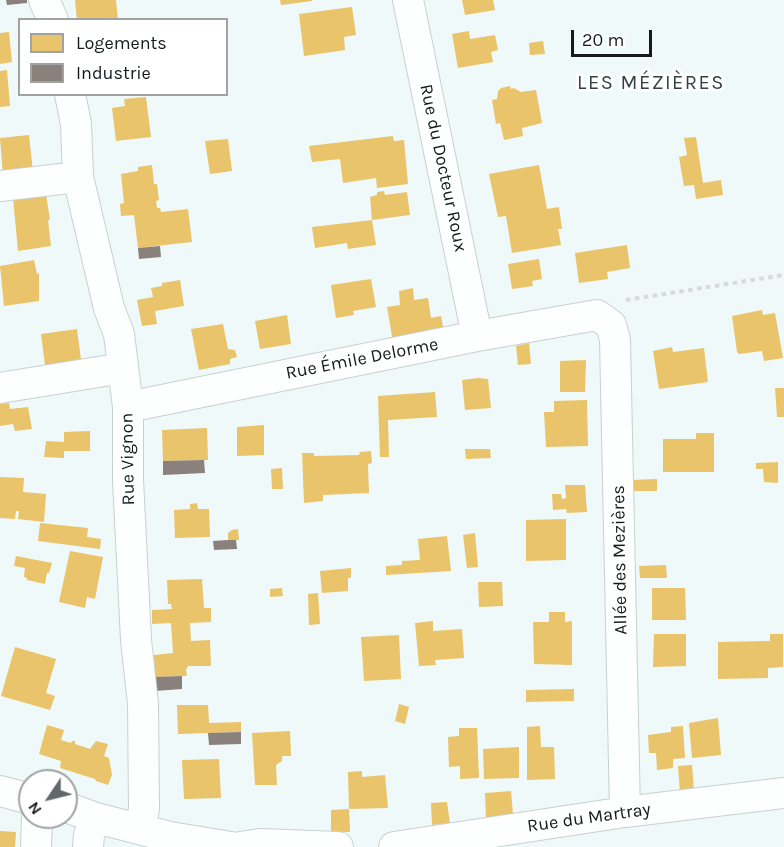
<!DOCTYPE html>
<html>
<head>
<meta charset="utf-8">
<style>
	body { margin:0 }
	#map { position:relative; width:784px; height:847px; overflow:hidden; background:#eff9f9; font-family:Karla,sans-serif }
	canvas { display:block }
	.legend { position:absolute; left:18px; top:18px; width:210px; height:78px; box-sizing:border-box; background:#fff; border:2px solid #a1a3a3; margin:0; padding:8px 10px; list-style:none; font-size:18px; color:#141a1a }
	.legend li { display:flex; align-items:center; gap:12px; height:30px }
	.legend b { width:30px; border:2px solid #a1a3a3 }
	.north { position:absolute; left:18px; top:769px; width:60px; height:60px; box-sizing:border-box; background:#fff; border:2px solid #a1a3a3; border-radius:50%; rotate:235deg; font-size:16px; font-weight:700; line-height:24px; text-align:center; color:#141a1a }
	.north::after { content:''; display:block; margin:auto; width:21px; height:27px; background:#616868; clip-path:polygon(50% 0,100% 100%,50% 72%,0 100%) }
	.scale { position:absolute; left:571px; top:30px; width:81px; height:27px; box-sizing:border-box; border:3px solid #141a1a; border-top:0; padding-left:8px; font-size:18px; line-height:21px; white-space:nowrap; color:#141a1a; -webkit-text-stroke:4px #fff; paint-order:stroke }
</style>
</head>
<body>
<div id="map">
<canvas width="784" height="847"></canvas>
<ul class="legend">
<li><b style="height:16px;background:#e9c46a"></b>Logements</li>
<li><b style="height:16px;background:#8a817c"></b>Industrie</li>
</ul>
<div class="north">N</div>
<div class="scale">20 m</div>
</div>
<script>
const c = document.querySelector('canvas').getContext('2d');
c.lineJoin = 'round';
function paint(path, color) { c.fillStyle = color; c.fill(path, 'evenodd'); }
const toPath = rows => new Path2D(rows.map(r => 'M' + r).join(''));
function stroke(path, color, width, dash) { c.strokeStyle = color; c.lineWidth = width; c.lineCap = dash ? 'butt' : 'round'; c.setLineDash(dash || []); c.stroke(path); }
function label(font, color, halo, rows, align = 'center') {
  c.font = font + ' Karla,sans-serif'; c.lineWidth = 6; c.setLineDash([]); c.textBaseline = 'middle'; c.strokeStyle = halo; c.fillStyle = color; for (const [text, x, y, turn = 0] of rows) {
    c.save(); c.translate(x, y); c.rotate((+turn || 0) * Math.PI / 180); c.textAlign = isNaN(turn) ? turn : align; if (halo) c.strokeText(text, 0, 0); c.fillText(text, 0, 0); c.restore();
  }
}
paint(toPath([
	[75,0,116,0,118,20,77,20],
	[280,0,312,0,312,1,281,5],
	[462,0,493,0,495,10,465,15],
	[352,7,356,35,344,37,345,50,304,56,299,14],
	[469,31,470,39,495,35,498,50,491,52,493,62,458,68,452,34],
	[9,32,12,62,0,64,0,33],
	[543,41,545,54,530,55,529,43],
	[7,70,10,106,0,107,0,71],
	[510,86,511,89,514,88,521,92,536,90,542,123,522,128,523,136,504,140,500,123,496,124,492,100,497,99,498,91,501,88],
	[146,97,151,137,116,141,112,108,125,106,124,99],
	[29,135,33,172,3,176,0,138],
	[393,136,394,141,404,140,408,184,377,188,376,178,343,183,340,159,312,162,309,146],
	[696,137,703,183,721,180,723,195,696,199,694,185,684,186,679,157,687,155,684,138],
	[228,139,232,171,210,174,205,141],
	[152,165,154,184,157,184,159,200,156,201,157,208,160,208,161,212,188,209,192,242,138,248,134,215,121,216,120,204,124,203,121,174,138,171,138,167],
	[539,165,547,209,559,207,562,229,558,229,561,245,512,253,506,216,498,217,489,174],
	[384,191,385,195,407,192,410,215,372,220,370,197,377,195,377,192],
	[46,194,50,220,48,220,51,246,18,251,13,198],
	[372,220,376,245,348,249,347,243,315,248,312,227],
	[627,245,630,268,607,272,608,279,579,283,575,253],
	[539,259,542,279,532,281,533,286,512,289,508,264],
	[34,260,37,274,39,273,39,301,4,306,0,266],
	[371,279,376,307,353,311,354,315,336,318,331,285],
	[180,280,184,306,155,311,157,324,142,326,137,300,153,297,151,288,162,286,162,283],
	[413,288,414,300,428,298,431,318,441,316,444,332,393,342,387,307,400,305,399,291],
	[762,310,763,315,775,313,783,358,764,361,762,351,739,354,737,352,732,316],
	[287,315,291,344,260,349,255,321],
	[223,324,228,349,235,350,237,357,230,359,230,364,199,370,191,329],
	[77,329,81,360,45,365,41,334],
	[529,343,531,364,518,365,516,346],
	[672,347,673,352,704,348,708,382,659,389,653,351],
	[586,360,585,392,560,392,560,361],
	[478,378,488,379,491,408,465,410,462,380],
	[775,388,784,388,784,417,777,417],
	[435,392,437,417,388,420,389,457,380,457,378,396],
	[587,400,588,446,546,447,544,412,554,412,554,401],
	[9,403,10,409,28,407,32,429,15,431,13,424,0,426,0,404],
	[264,425,264,455,237,456,237,427],
	[207,428,208,460,163,461,162,430],
	[90,431,90,451,64,451,64,458,44,457,46,441,64,442,64,432],
	[696,433,714,433,714,472,663,472,663,439,696,439],
	[465,449,490,449,491,458,466,459],
	[371,451,372,463,368,464,369,493,323,495,323,501,304,503,302,453,314,453,314,456,359,455,360,452],
	[778,462,778,483,764,482,763,469,756,469,756,463],
	[282,468,283,489,272,489,271,469],
	[0,477,24,478,23,492,46,494,44,522,18,519,19,511,16,511,15,519,0,518],
	[657,479,657,491,632,491,632,480],
	[565,485,585,485,587,512,567,513,566,509,553,510,552,494,561,494,562,499,566,498],
	[197,503,198,509,209,509,210,537,175,538,174,510,190,509,190,504],
	[566,519,566,560,526,561,526,520],
	[40,523,88,528,87,537,101,539,100,549,38,541],
	[238,529,239,540,228,540,228,533,232,530],
	[475,533,478,567,467,568,463,535],
	[447,536,451,571,386,575,386,566,402,565,402,561,420,560,418,539],
	[70,551,103,557,95,599,87,597,85,608,59,602],
	[16,556,52,563,49,573,47,573,45,584,27,580,27,578,24,577,25,568,14,566],
	[666,565,667,578,640,578,639,566],
	[351,568,351,578,348,578,348,591,322,593,320,571],
	[202,579,204,608,211,608,211,622,190,623,191,641,210,640,211,666,188,666,186,670,187,676,155,677,154,655,173,653,171,623,152,624,152,610,172,609,171,604,168,604,167,580],
	[478,582,502,582,503,606,479,607],
	[282,588,283,596,270,597,270,589],
	[652,588,685,588,686,620,652,620],
	[318,593,320,624,309,625,308,594],
	[549,612,565,612,565,622,572,621,572,665,534,664,533,622,549,622],
	[433,621,433,631,462,629,464,658,435,660,436,665,419,666,415,623],
	[654,634,686,634,686,666,653,667],
	[770,634,783,634,783,667,768,668,768,678,718,679,718,642,770,641],
	[399,635,401,679,364,681,361,637],
	[15,647,56,659,46,693,55,696,50,710,1,696],
	[574,689,574,701,526,702,526,690],
	[399,704,409,707,405,724,395,721],
	[177,705,208,705,209,723,241,722,241,732,178,734],
	[718,718,721,755,692,758,689,723],
	[47,725,64,730,61,740,71,743,72,741,75,741,75,744,90,749,96,741,108,744,104,756,109,758,112,775,108,785,96,781,95,779,60,768,61,761,39,754],
	[540,726,541,747,554,747,555,779,527,780,527,727],
	[683,726,685,758,673,759,673,768,657,770,656,753,649,753,648,735,671,732,671,727],
	[459,728,477,728,479,778,460,779,460,766,449,767,448,737,459,736],
	[290,731,291,756,282,756,282,761,276,765,277,785,255,785,252,733],
	[519,747,519,778,484,779,483,749],
	[219,759,221,798,184,799,182,760],
	[692,765,694,791,680,793,678,766],
	[362,771,362,777,385,775,388,808,349,809,348,772],
	[511,791,513,814,486,818,485,793],
	[447,802,450,823,432,825,431,803],
	[349,809,350,832,331,832,331,810],
	[0,831,16,832,15,847,0,847]
]), '#e9c46a');
paint(toPath([
	[6,0,27,0,27,3,7,5],
	[160,246,161,257,139,259,138,248],
	[204,460,205,473,163,475,163,461],
	[228,540,236,540,237,549,214,550,213,541],
	[182,676,182,689,155,691,155,677],
	[241,732,241,744,209,745,208,733]
]), '#8a817c');
const minor = toPath([
	[44,0,53,20],
	[408,0,477,336],
	[70,94,76,124,78,177,109,308,119,334,128,407,128,480,136,640,143,704,144,808,141,828],
	[0,186,78,177],
	[0,388,123,368],
	[128,407,477,336,597,315,611,325,615,340,625,812],
	[0,791,30,799],
	[66,807,96,818,170,837,231,847],
	[36,847,37,817],
	[88,847,89,835,96,818],
	[240,847,260,844,338,847],
	[394,847,625,812,784,793]
]);
stroke(minor, '#c9d0d0', 32);
stroke(toPath([
	[626,300,784,275]
]), '#d7dada', 4, [4.5, 4.5]);
stroke(minor, '#fdfefe', 30);
label('18px', '#141a1a', '#fff', [
	["Rue du Docteur Roux",443,168,78],
	["Rue Émile Delorme",362,359,-11],
	["Rue Vignon",128,459,-91],
	["Allée des Mezières",620,560,-91],
	["Rue du Martray",589,818,-8]
]);
c.letterSpacing = '1.5px';
label('20px', '#324141', '#fff', [
	["LES MÉZIÈRES",651,83]
]);
c.letterSpacing = '0px';
</script>
</body>
</html>
